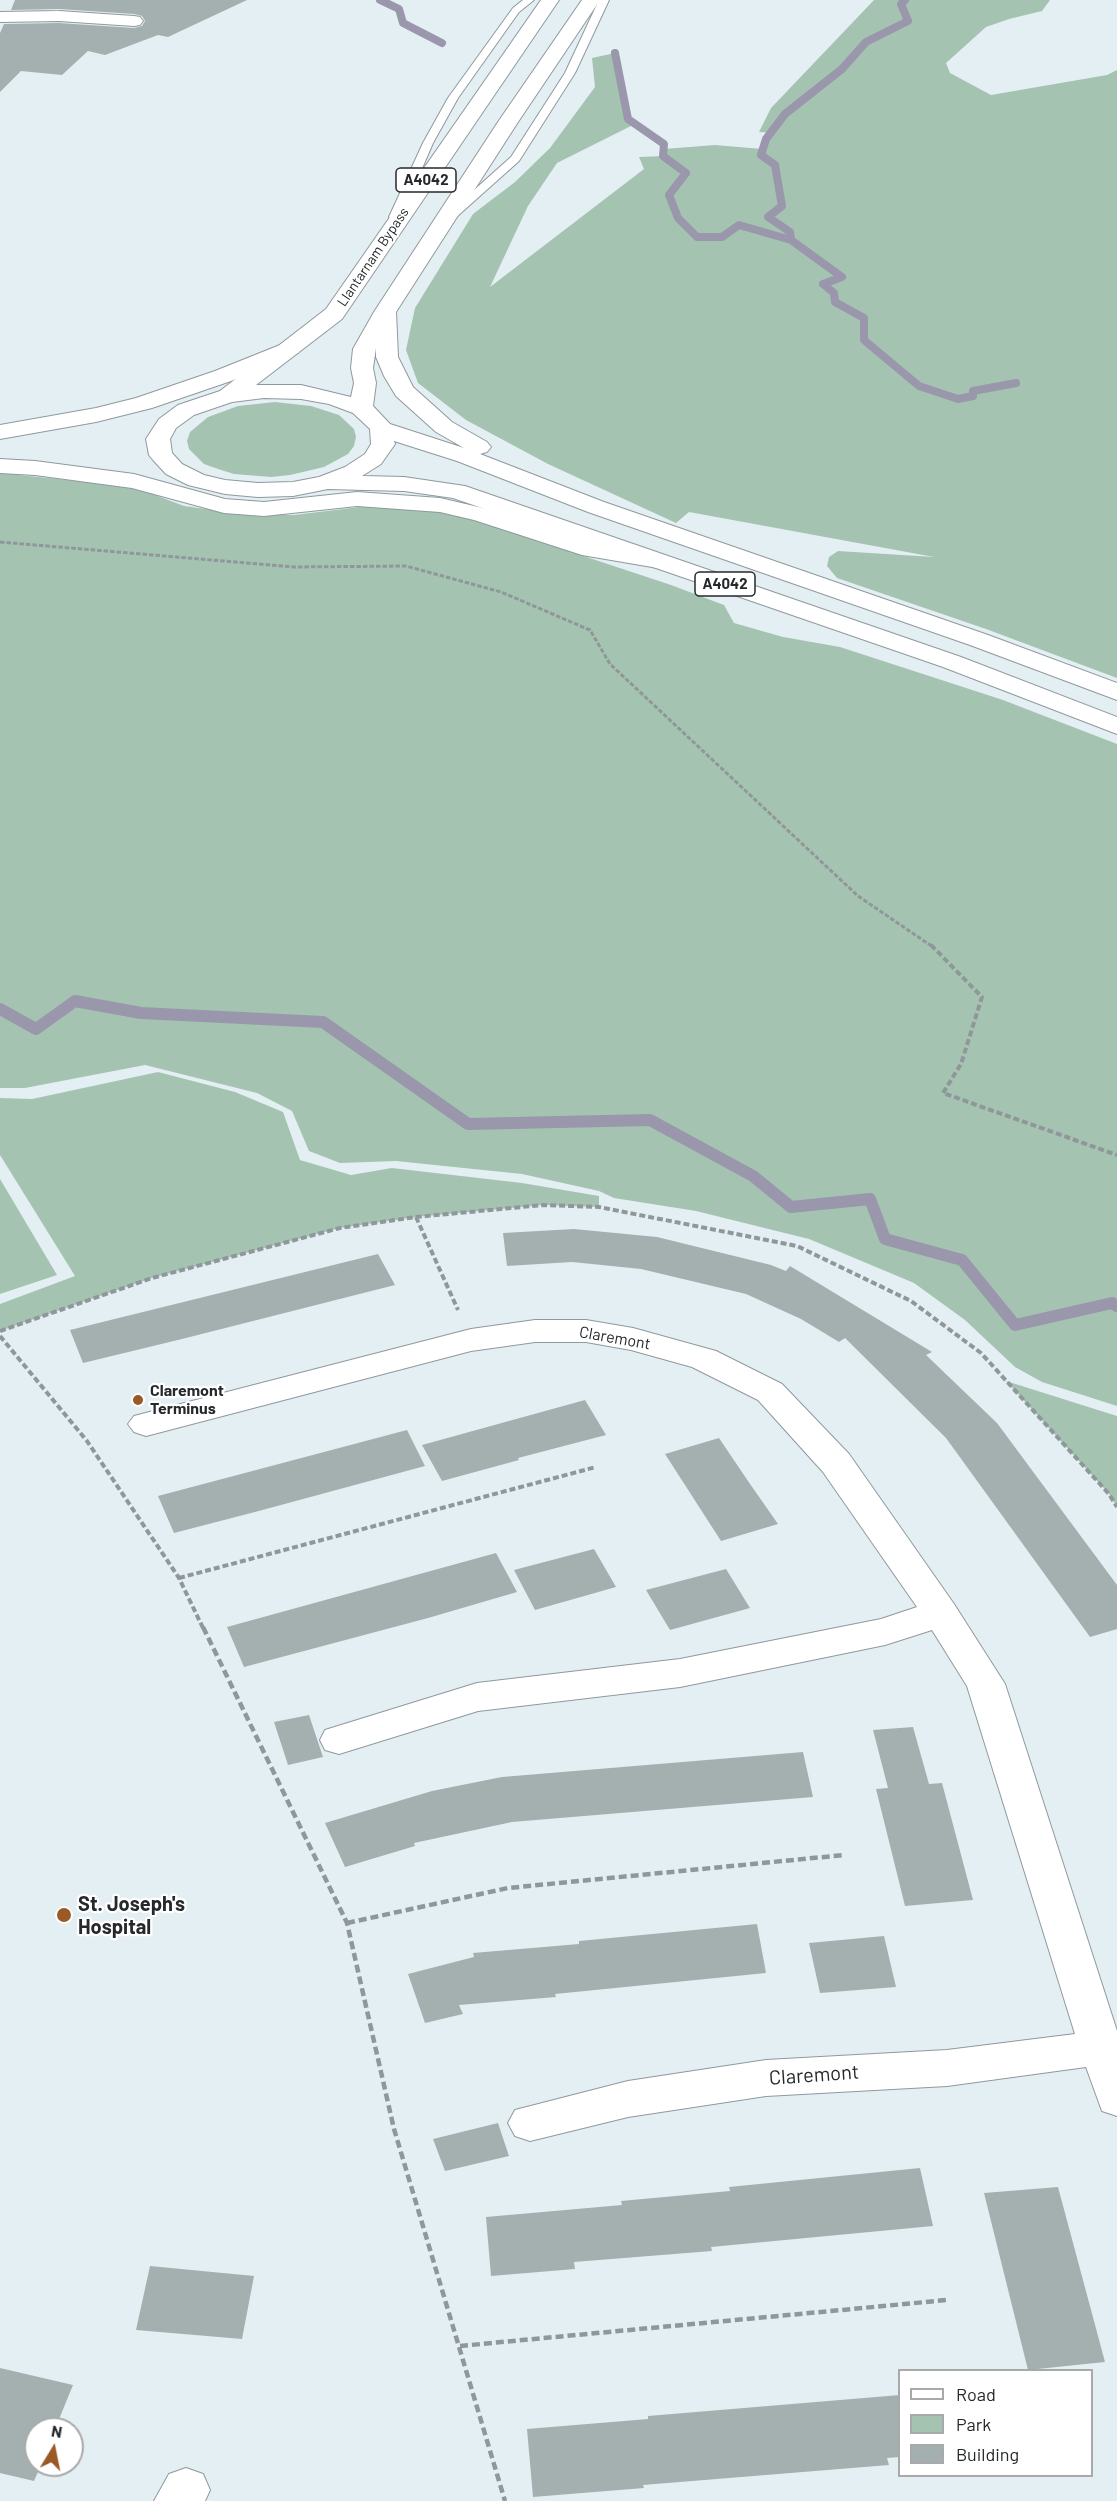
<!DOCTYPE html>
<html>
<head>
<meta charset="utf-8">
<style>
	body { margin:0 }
	#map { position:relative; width:1117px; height:2501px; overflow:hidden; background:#e4eff4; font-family:Barlow,sans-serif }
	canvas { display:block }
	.legend { position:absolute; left:898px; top:2369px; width:195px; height:108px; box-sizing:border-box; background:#fff; border:2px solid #a8a9aa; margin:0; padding:8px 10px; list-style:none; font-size:18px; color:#25292b }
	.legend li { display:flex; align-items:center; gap:12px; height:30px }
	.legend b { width:30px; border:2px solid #a8a9aa }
	.north { position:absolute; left:24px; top:2417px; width:60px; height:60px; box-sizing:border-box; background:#fff; border:2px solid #a8a9aa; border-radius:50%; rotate:10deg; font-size:16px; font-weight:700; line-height:24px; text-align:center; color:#25292b }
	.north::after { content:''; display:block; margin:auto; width:21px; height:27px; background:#9a5925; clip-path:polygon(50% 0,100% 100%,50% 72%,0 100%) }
</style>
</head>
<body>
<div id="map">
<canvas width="1117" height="2501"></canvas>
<ul class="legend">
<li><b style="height:8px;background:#fff"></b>Road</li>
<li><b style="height:16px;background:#a4c4b1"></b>Park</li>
<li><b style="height:16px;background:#a4b0af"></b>Building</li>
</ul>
<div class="north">N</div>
</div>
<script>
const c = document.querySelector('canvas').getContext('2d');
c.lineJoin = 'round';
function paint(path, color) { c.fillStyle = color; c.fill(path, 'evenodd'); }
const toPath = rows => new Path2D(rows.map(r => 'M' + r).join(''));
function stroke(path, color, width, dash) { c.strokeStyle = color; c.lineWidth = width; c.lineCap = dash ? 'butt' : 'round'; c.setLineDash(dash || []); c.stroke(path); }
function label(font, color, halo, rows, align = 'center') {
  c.font = font + ' Barlow,sans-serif'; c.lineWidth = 4.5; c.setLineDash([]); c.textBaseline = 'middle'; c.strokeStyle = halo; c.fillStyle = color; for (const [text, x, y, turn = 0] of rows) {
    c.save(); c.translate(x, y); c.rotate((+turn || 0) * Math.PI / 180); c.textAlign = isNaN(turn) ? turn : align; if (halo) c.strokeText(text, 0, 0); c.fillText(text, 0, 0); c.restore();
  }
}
paint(toPath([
	[874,0,1050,0,1042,11,1009,19,986,27,946,63,950,73,991,95,1107,75,1117,70,1117,678,986,629,837,578,827,566,829,557,838,551,934,557,689,512,676,523,548,464,466,420,418,383,406,350,415,308,473,214,515,182,550,148,595,87,592,58,615,53,628,119,635,124,557,163,528,206,490,287,644,169,639,157,663,156,664,149,715,145,762,149,766,139,773,133,759,132,771,108],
	[275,402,311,406,339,415,354,429,356,437,354,446,348,454,324,467,290,475,271,477,234,474,218,469,204,464,189,449,187,441,190,432,208,417,238,406],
	[0,473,116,485,147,492,184,506,249,515,294,515,360,507,396,508,432,511,475,520,671,585,724,605,734,623,783,637,840,647,1003,700,1117,744,1117,1406,1042,1382,1015,1367,965,1320,914,1283,809,1239,696,1211,614,1198,599,1191,522,1174,396,1161,340,1163,309,1151,292,1111,257,1093,145,1065,25,1088,0,1088],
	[158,1072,235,1092,283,1112,300,1160,351,1175,392,1168,522,1183,599,1196,599,1207,543,1205,416,1217,340,1228,152,1278,0,1331,0,1304,75,1276,0,1155,0,1098,32,1099],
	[0,1179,57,1275,0,1294],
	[1006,1381,1117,1416,1117,1507,1109,1494]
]), '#a4c4b1');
stroke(toPath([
	[380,0,399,9,403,23,442,43],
	[615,53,628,119,664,144,663,156,686,173,669,195,678,218,697,237,722,237,739,225,791,240,842,277,823,284,834,293,835,302,864,318,864,340,919,386,958,399,973,396,973,391,1016,383],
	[791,240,790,232,768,217,782,206,775,165,761,155,766,139,785,114,842,69,866,42,908,21,901,4,905,0]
]), '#9a96ac', 8);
stroke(toPath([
	[0,1009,36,1029,75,1001,141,1013,323,1022,468,1124,650,1120,753,1176,791,1207,870,1199,885,1239,962,1260,1015,1325,1112,1303,1117,1306]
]), '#9a96ac', 12);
paint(toPath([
	[15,0,247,0,168,37,158,35,105,55,88,51,62,75,21,71,0,92,0,33,4,24,59,23,134,28,142,26,145,21,142,16,134,14,59,9,11,10],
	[574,1229,657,1237,771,1265,786,1271,790,1266,932,1352,926,1355,997,1423,1117,1585,1117,1629,1090,1637,946,1438,845,1338,839,1342,801,1319,746,1294,641,1269,572,1262,507,1266,503,1233],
	[378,1254,395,1285,182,1339,83,1363,70,1330],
	[585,1400,606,1435,518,1458,519,1460,442,1481,422,1445],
	[407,1430,425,1466,255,1512,174,1533,158,1496],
	[719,1438,748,1481,778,1524,721,1541,665,1454],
	[594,1549,616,1587,535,1610,514,1570],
	[496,1553,517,1592,428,1618,244,1667,227,1627],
	[726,1569,750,1608,670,1630,646,1590],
	[309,1715,323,1757,288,1765,274,1722],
	[913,1727,929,1784,942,1783,973,1900,905,1906,876,1789,888,1788,873,1730],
	[803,1752,813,1797,512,1822,414,1843,415,1846,345,1867,325,1823,432,1791,502,1777],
	[757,1924,766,1973,555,1994,556,1997,459,2005,463,2014,425,2023,408,1974,474,1957,473,1953,579,1944,579,1941],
	[884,1936,896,1987,820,1993,809,1943],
	[498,2123,509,2156,445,2171,433,2139],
	[920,2168,933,2226,711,2247,712,2251,574,2262,575,2269,491,2276,486,2217,622,2205,621,2201,730,2191,729,2187],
	[1058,2187,1105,2362,1028,2370,984,2193],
	[150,2266,254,2276,242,2339,136,2330],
	[0,2368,73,2385,55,2429,36,2429,36,2465,41,2465,34,2481,0,2473],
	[900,2395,900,2457,887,2458,889,2465,643,2485,644,2488,533,2497,527,2429,648,2419,648,2416]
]), '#a4b0af');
const lane = toPath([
	[523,0,534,0,519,12,458,98,433,143,401,217,395,220,391,219,389,217,423,143,448,98,513,8,523,0],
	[599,0,609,0,575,73,519,161,453,220,445,220,445,216,511,157,565,73,599,0]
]);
const street = toPath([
	[59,11,134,16,140,17,143,21,140,25,134,26,59,21,0,22,0,12,59,11],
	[535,1320,586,1320,633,1328,716,1351,782,1384,849,1454,954,1604,1005,1684,1117,2031,1117,2116,1102,2111,1086,2067,947,2086,766,2096,628,2117,530,2141,515,2136,508,2123,515,2110,628,2081,766,2060,947,2050,1075,2034,967,1686,932,1630,885,1645,680,1687,478,1711,339,1754,325,1750,320,1740,325,1730,477,1683,680,1659,881,1619,917,1607,823,1472,758,1400,692,1367,631,1350,586,1342,535,1342,471,1351,146,1436,134,1432,128,1424,134,1416,471,1329,535,1320],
	[186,2468,203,2474,210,2490,205,2501,154,2501,169,2474,186,2468]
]);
const primary = toPath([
	[290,341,298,343,301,348,298,353,231,381,152,408,96,422,0,439,0,425,96,408,136,398,215,371,290,341],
	[0,459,35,461,134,474,225,499,264,502,357,492,440,498,491,510,586,541,667,556,670,561,667,566,658,568,582,555,474,520,440,512,357,506,264,516,224,513,132,488,35,475,0,473,0,459]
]);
const highway = toPath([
	[541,0,559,0,342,319,256,385,301,385,351,397,354,383,351,368,353,349,374,312,498,122,582,0,600,0,518,122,396,312,398,357,413,387,452,422,487,442,491,447,487,452,480,454,604,502,988,635,1117,683,1117,700,970,645,588,512,457,461,394,441,395,444,381,464,362,476,404,477,465,486,961,657,1117,717,1117,734,943,667,453,498,404,491,328,489,293,496,258,497,225,494,188,485,166,474,153,460,149,455,146,439,159,419,178,405,220,391,326,309,541,0],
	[376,348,376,357,384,376,396,396,436,432,464,448,390,424,373,406,376,383,373,368,376,348],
	[264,398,301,399,329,404,353,413,370,429,371,444,365,454,345,467,319,477,293,482,258,483,225,480,204,475,182,464,172,453,170,439,176,428,194,415,232,402,264,398]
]);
stroke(lane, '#8f999d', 2);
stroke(street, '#8f999d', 2);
stroke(primary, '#8f999d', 2);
stroke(highway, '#8f999d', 2);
stroke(toPath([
	[0,542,294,567,406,566,501,592,590,630,610,664,858,896,933,947]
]), '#8f979a', 3, [4.5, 2]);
stroke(toPath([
	[931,945,982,997,961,1064,943,1093,1117,1155],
	[416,1217,458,1310],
	[0,1331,152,1278,340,1228,416,1217,543,1205,599,1207,797,1246,911,1301,981,1353,1109,1494,1117,1507],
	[0,1336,87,1441,179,1578,203,1628],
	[179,1578,596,1467]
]), '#8f979a', 4, [6, 3]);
stroke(toPath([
	[203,1627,347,1923,394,2129,505,2501],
	[347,1923,508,1888,844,1855],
	[460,2346,947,2300]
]), '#8f979a', 4.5, [8, 4]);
paint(lane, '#fff');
paint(street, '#fff');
paint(primary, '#fff');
paint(highway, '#fff');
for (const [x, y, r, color] of [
	[138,1400,6,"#9a5925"],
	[64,1915,8,"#9a5925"]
]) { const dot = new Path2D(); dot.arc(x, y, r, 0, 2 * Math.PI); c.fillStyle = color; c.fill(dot); stroke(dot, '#fff', 2); }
label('14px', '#25292b', '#fff', [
	["Llantarnam Bypass",373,257,-56]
]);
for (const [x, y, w] of [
	[426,180,60],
	[725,584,60]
]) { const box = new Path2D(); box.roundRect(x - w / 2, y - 12, w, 24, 4.5); c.fillStyle = '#fff'; c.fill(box); stroke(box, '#25292b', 1.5); }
label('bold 15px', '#25292b', null, [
	["A4042",426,180],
	["A4042",725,584]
]);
label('16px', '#25292b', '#fff', [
	["Claremont",615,1338,10]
]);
label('bold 16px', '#25292b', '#fff', [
	["Claremont",150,1391],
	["Terminus",150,1409]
], 'left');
label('bold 20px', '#25292b', '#fff', [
	["St. Joseph's",78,1904],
	["Hospital",78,1927]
], 'left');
label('20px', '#25292b', '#fff', [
	["Claremont",814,2075,-4]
]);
</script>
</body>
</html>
